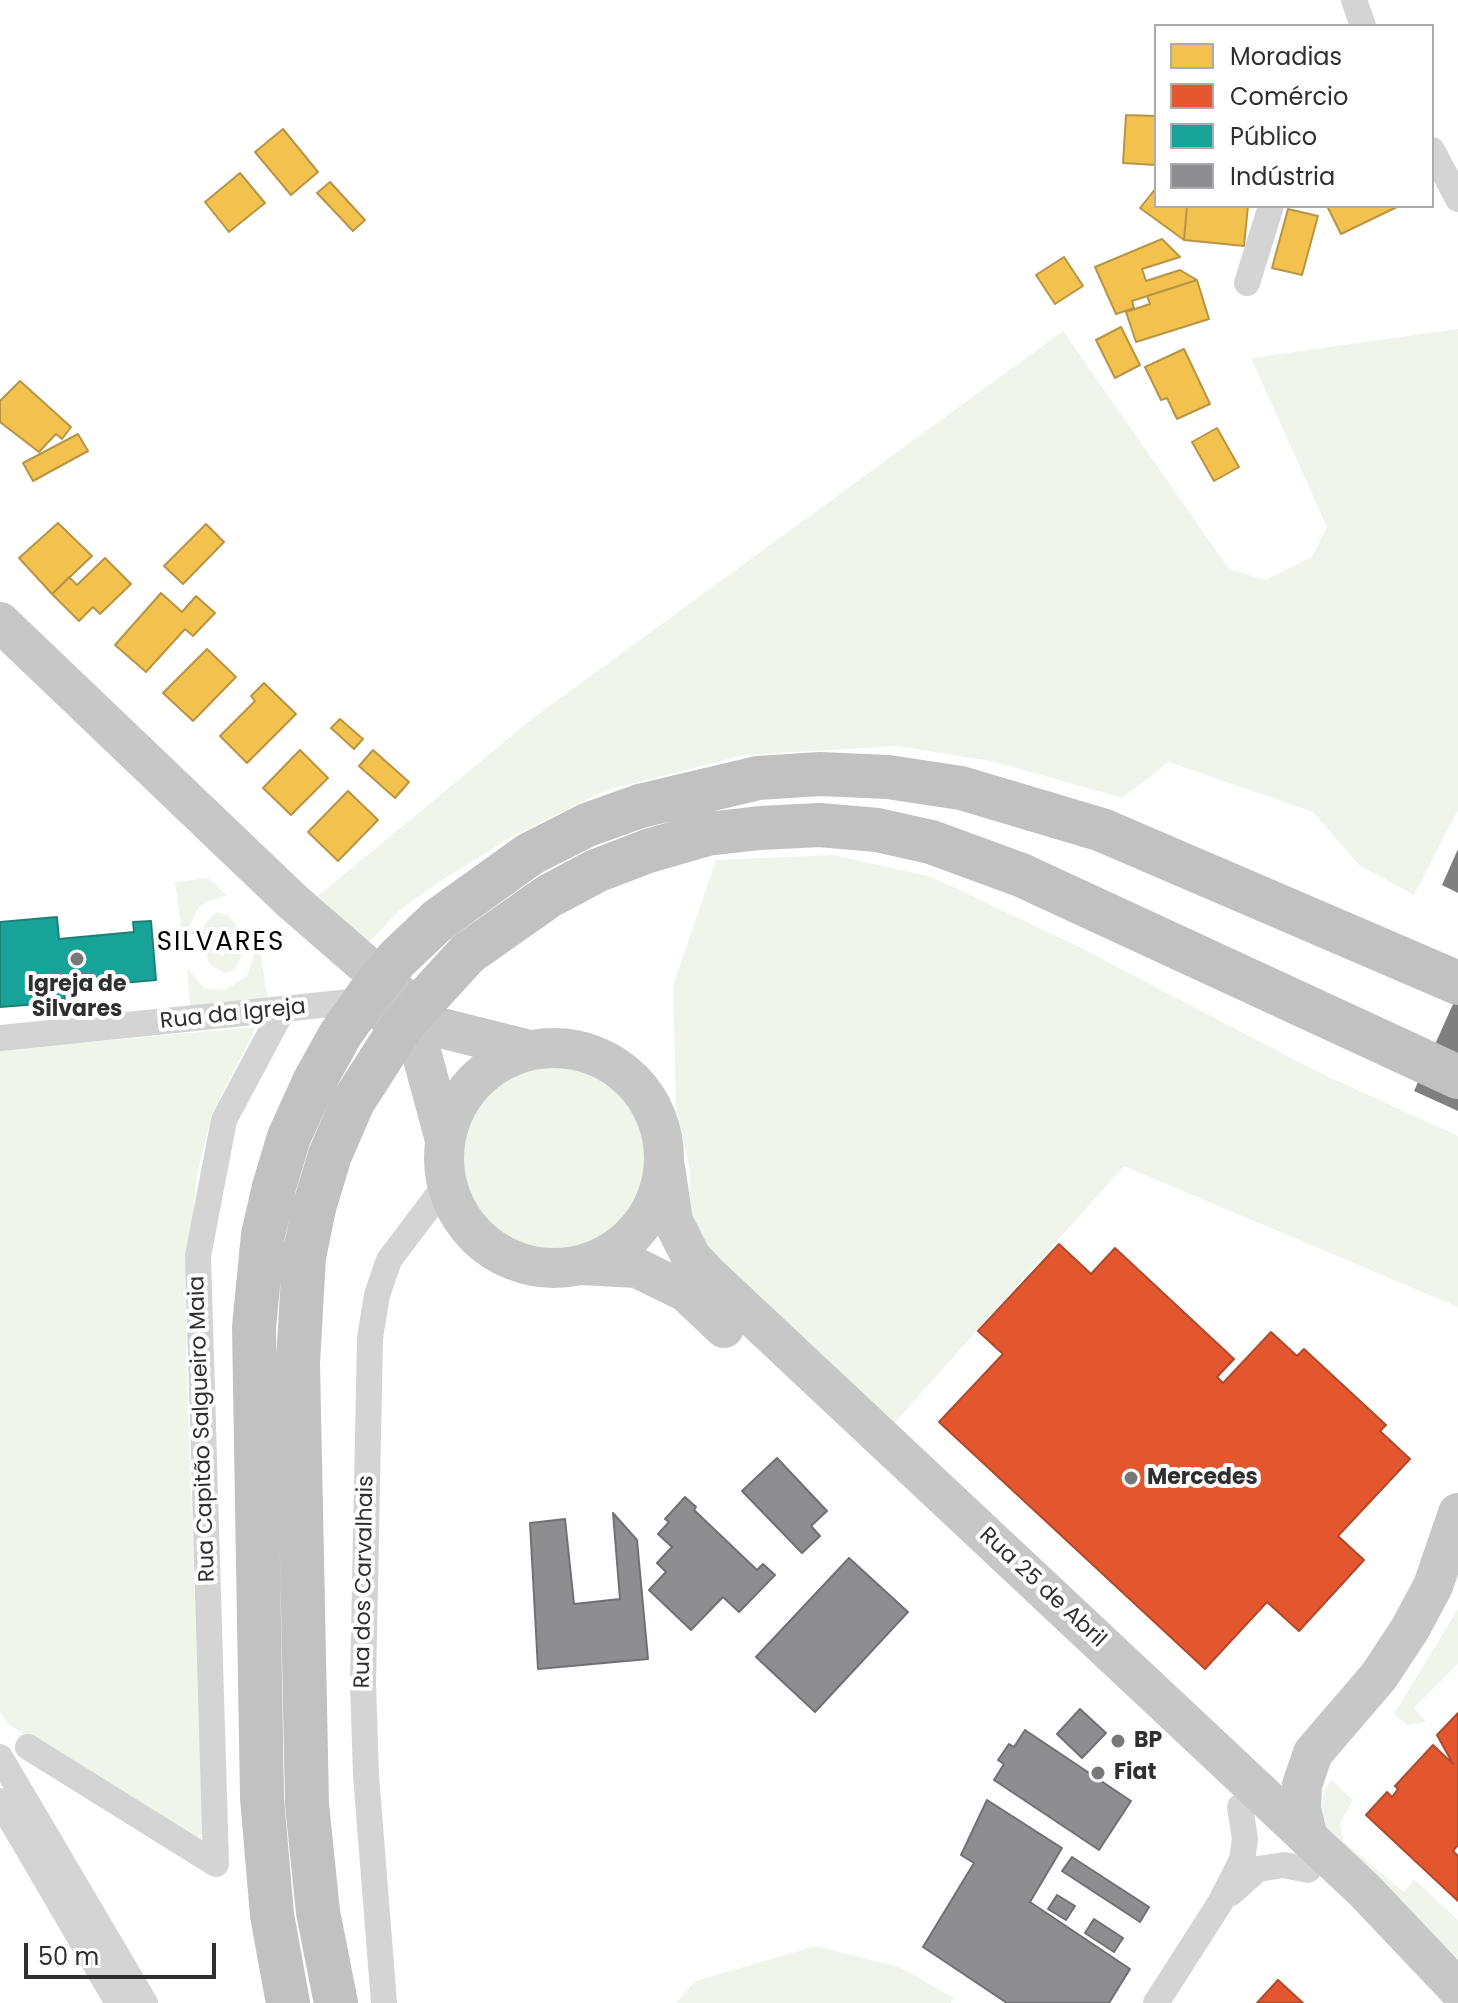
<!DOCTYPE html>
<html>
<head>
<meta charset="utf-8">
<style>
	body { margin:0 }
	#map { position:relative; width:1458px; height:2003px; overflow:hidden; background:#fff; font-family:Poppins,sans-serif }
	canvas { display:block }
	.legend { position:absolute; left:1154px; top:24px; width:280px; height:184px; box-sizing:border-box; background:#fff; border:2px solid #acacac; margin:0; padding:10px 14px; list-style:none; font-size:24px; color:#2f2f2f }
	.legend li { display:flex; align-items:center; gap:16px; height:40px }
	.legend b { width:40px; border:2px solid #acacac }
	.scale { position:absolute; left:24px; top:1943px; width:192px; height:36px; box-sizing:border-box; border:4px solid #2f2f2f; border-top:0; padding-left:10px; font-size:24px; line-height:28px; white-space:nowrap; color:#2f2f2f; -webkit-text-stroke:6px #fff; paint-order:stroke }
</style>
</head>
<body>
<div id="map">
<canvas width="1458" height="2003"></canvas>
<ul class="legend">
<li><b style="height:22px;background:#f2c14e"></b>Moradias</li>
<li><b style="height:22px;background:#e4572e"></b>Comércio</li>
<li><b style="height:22px;background:#17a398"></b>Público</li>
<li><b style="height:22px;background:#8d8d92"></b>Indústria</li>
</ul>
<div class="scale">50 m</div>
</div>
<script>
const c = document.querySelector('canvas').getContext('2d');
c.lineJoin = 'round';
function paint(path, color) { c.fillStyle = color; c.fill(path, 'evenodd'); }
const toPath = rows => new Path2D(rows.map(r => 'M' + r).join(''));
function stroke(path, color, width, dash) { c.strokeStyle = color; c.lineWidth = width; c.lineCap = dash ? 'butt' : 'round'; c.setLineDash(dash || []); c.stroke(path); }
function label(font, color, halo, rows, align = 'center') {
  c.font = font + ' Poppins,sans-serif'; c.lineWidth = 8; c.setLineDash([]); c.textBaseline = 'middle'; c.strokeStyle = halo; c.fillStyle = color; for (const [text, x, y, turn = 0] of rows) {
    c.save(); c.translate(x, y); c.rotate((+turn || 0) * Math.PI / 180); c.textAlign = isNaN(turn) ? turn : align; if (halo) c.strokeText(text, 0, 0); c.fillText(text, 0, 0); c.restore();
  }
}
paint(toPath([
	[1458,329,1458,810,1414,895,1359,865,1313,812,1169,762,1122,798,991,761,897,746,744,755,604,791,513,836,439,882,400,910,367,944,318,896,533,718,1063,331,1229,569,1266,580,1312,557,1327,527,1251,358],
	[833,855,932,877,1079,947,1318,1072,1458,1136,1458,1307,1124,1166,892,1426,706,1245,690,1209,690,1170,676,1107,673,986,716,860],
	[208,878,227,895,206,902,198,908,187,932,182,933,175,882],
	[216,912,229,916,237,926,230,939,226,932,217,934,213,948,222,956,231,946,242,955,234,970,225,973,210,965,202,942,204,925],
	[256,950,260,950,268,1000,190,1006,187,967,204,988,225,990,247,976],
	[256,1027,212,1113,196,1179,186,1347,197,1660,207,1829,195,1840,128,1803,8,1724,0,1711,0,1050],
	'463 1158a92 92 0 1 1 184 0a92 92 0 1 1-184 0Z',
	[1458,1609,1458,1664,1414,1708,1426,1722,1407,1725,1394,1714],
	[1332,1780,1353,1800,1340,1824,1343,1841,1404,1892,1414,1879,1458,1920,1458,1959,1334,1841,1325,1825,1322,1808,1324,1790],
	[816,1946,899,1967,954,1998,951,2003,676,2003,695,1981]
]), '#f0f5eb');
const homes = toPath([
	[1126,115,1156,116,1156,165,1123,163,1126,115],
	[283,129,318,172,291,195,255,152,283,129],
	[240,173,265,203,229,232,205,202,240,173],
	[330,182,365,220,353,231,317,193,330,182],
	[1156,188,1156,206,1187,206,1184,240,1140,208,1156,188],
	[1187,206,1248,206,1244,246,1184,240,1187,206],
	[1327,206,1399,206,1341,234,1327,206],
	[1288,209,1318,216,1302,275,1272,268,1288,209],
	[1162,239,1180,257,1142,269,1146,281,1180,270,1197,280,1132,301,1134,308,1116,314,1095,267,1162,239],
	[1064,257,1083,286,1055,304,1036,275,1064,257],
	[1197,280,1209,319,1136,342,1126,312,1150,304,1147,296,1197,280],
	[1121,327,1140,365,1115,378,1096,340,1121,327],
	[1184,349,1210,404,1177,419,1167,398,1161,400,1145,367,1184,349],
	[20,381,71,427,62,439,56,434,39,452,0,422,0,401,20,381],
	[1217,428,1239,467,1214,481,1192,442,1217,428],
	[78,434,88,451,33,481,23,463,78,434],
	[58,523,92,556,52,594,19,558,58,523],
	[206,524,224,542,183,584,164,566,206,524],
	[105,558,131,584,100,614,93,607,79,621,52,594,69,577,77,585,105,558],
	[161,593,182,612,196,596,215,613,193,636,185,629,146,672,115,645,161,593],
	[207,649,236,677,193,721,163,693,207,649],
	[264,683,296,714,247,763,220,736,255,701,251,696,264,683],
	[340,719,363,739,354,749,331,728,340,719],
	[300,750,328,778,291,815,263,788,300,750],
	[373,750,409,782,395,798,359,766,373,750],
	[348,791,378,820,338,861,308,832,348,791]
]);
paint(homes, '#f2c14e');
stroke(homes, '#b89545', 2);
const shops = toPath([
	[1059,1244,1091,1274,1115,1248,1234,1359,1217,1377,1223,1383,1271,1332,1297,1356,1304,1349,1386,1425,1380,1431,1410,1459,1338,1536,1364,1560,1299,1631,1267,1602,1205,1669,939,1422,1003,1354,978,1331,1059,1244],
	[1458,1713,1458,1845,1453,1851,1458,1856,1458,1901,1366,1815,1387,1792,1392,1797,1398,1789,1395,1786,1433,1745,1453,1764,1437,1735,1458,1713],
	[1278,1980,1303,2003,1257,2003,1278,1980]
]);
paint(shops, '#e4572e');
stroke(shops, '#ae4b2e', 2);
const public = toPath([
	[57,917,59,939,134,932,133,922,151,921,156,980,64,988,65,1002,0,1007,0,922,57,917]
]);
paint(public, '#17a398');
stroke(public, '#1e8078', 2);
const industry = toPath([
	[777,1458,827,1511,811,1526,820,1536,802,1553,742,1491,777,1458],
	[685,1497,696,1507,694,1510,757,1570,763,1564,775,1575,739,1612,723,1597,691,1630,649,1590,666,1572,657,1563,672,1547,658,1534,669,1522,665,1519,685,1497],
	[613,1513,637,1540,648,1659,538,1669,530,1523,565,1519,574,1604,620,1599,613,1513],
	[849,1558,908,1612,815,1712,756,1657,849,1558],
	[1080,1709,1106,1733,1082,1758,1057,1734,1080,1709],
	[1025,1730,1131,1801,1099,1850,994,1780,1004,1764,998,1760,1009,1744,1014,1747,1025,1730],
	[987,1800,1062,1848,1030,1902,1130,1969,1109,2003,1007,2003,923,1947,974,1863,961,1855,987,1800],
	[1072,1857,1149,1907,1140,1922,1062,1871,1072,1857],
	[1057,1895,1075,1906,1066,1920,1048,1909,1057,1895],
	[1094,1919,1123,1938,1114,1952,1085,1933,1094,1919]
]);
paint(industry, '#8d8d92');
stroke(industry, '#717174', 2);
paint(toPath([
	[1458,849,1458,893,1442,885],
	[1458,993,1458,1111,1414,1091]
]), '#7f7f7f');
stroke(toPath([
	[1354,0,1363,26],
	[1432,150,1458,199],
	[1247,283,1271,206],
	[0,1038,370,1000],
	[28,1747,216,1864],
	[0,1757,145,2003],
	[0,1801,118,2003],
	[216,1864,198,1256,224,1120,282,1011],
	[1231,1893,1258,1869,1284,1865,1308,1870],
	[384,2003,366,1775,363,1683,370,1338,377,1295,389,1260,447,1183],
	[1156,2003,1220,1903,1242,1860,1245,1839,1240,1807]
]), '#d4d4d4', 26);
stroke(toPath([
	[0,622,292,901,437,1027,529,1050],
	[383,1012,419,1044,445,1140],
	'444 1158a110 110 0 1 1 220 0a110 110 0 1 1-220 0Z',
	[665,1167,673,1221,691,1257,707,1274,1365,1891,1458,1989],
	[580,1265,637,1268,686,1292,724,1328],
	[1308,1838,1301,1809,1302,1785,1313,1753,1379,1676,1410,1629,1433,1586,1458,1513]
]), '#c7c7c7', 40);
stroke(toPath([
	[438,920,530,854,587,825,640,806,758,778,820,774,888,777,961,788,1102,830,1458,983],
	[468,953,549,896,596,871,648,851,707,834,760,828,820,825,877,830,931,842,1021,875,1458,1077],
	[288,2003,272,1915,262,1798,254,1327,263,1235,274,1187,289,1137,314,1082],
	[336,2003,318,1912,307,1804,298,1363,304,1257,314,1208,330,1155,353,1102]
]), '#c1c1c1', 44);
stroke(toPath([
	[314,1082,340,1035,368,995,397,959,438,920],
	[353,1102,403,1024,468,953]
]), '#c1c1c1', 44);
for (const [x, y, r, color] of [
	[77,959,8,"#787878"],
	[1131,1478,8,"#787878"],
	[1118,1741,8,"#787878"],
	[1098,1773,8,"#787878"]
]) { const dot = new Path2D(); dot.arc(x, y, r, 0, 2 * Math.PI); c.fillStyle = color; c.fill(dot); stroke(dot, '#fff', 3); }
label('bold 22px', '#2f2f2f', '#fff', [
	["Igreja de",77,985,"center"],
	["Silvares",77,1010,"center"],
	["Mercedes",1147,1478],
	["BP",1134,1741],
	["Fiat",1114,1773]
], 'left');
label('22px', '#2f2f2f', '#fff', [
	["Rua da Igreja",233,1015,-6],
	["Rua Capitão Salgueiro Maia",203,1429,-92],
	["Rua dos Carvalhais",365,1582,-89],
	["Rua 25 de Abril",1042,1588,43]
]);
c.letterSpacing = '2px';
label('26px', '#000', '#fff', [
	["SILVARES",221,943]
]);
c.letterSpacing = '0px';
</script>
</body>
</html>
